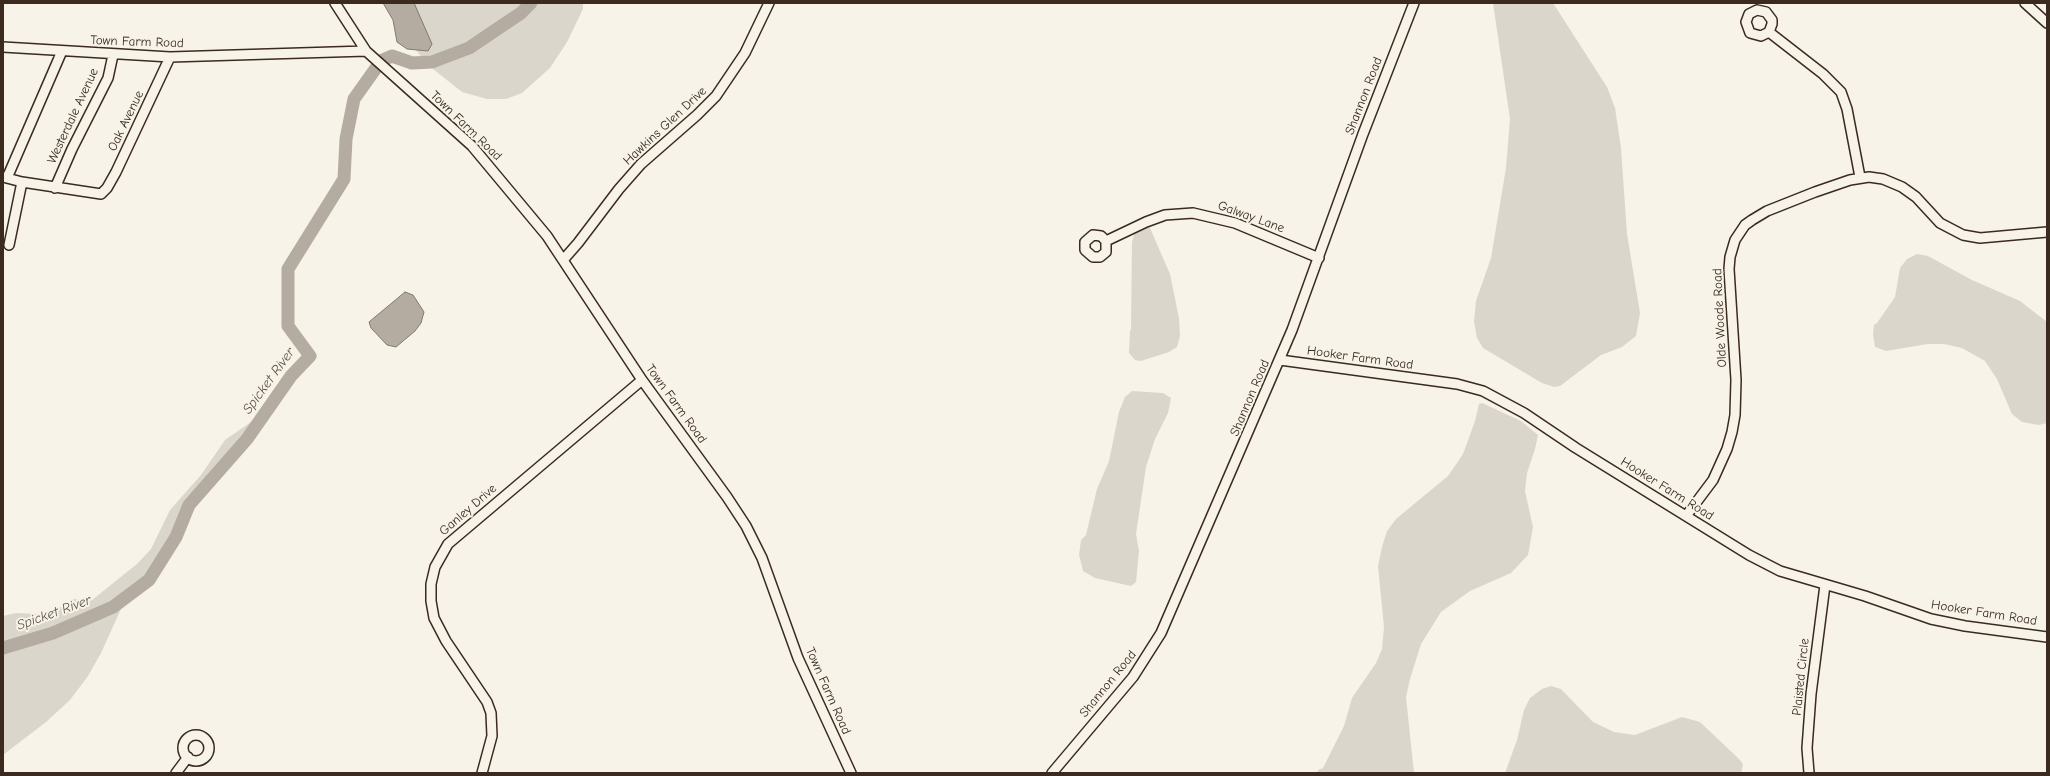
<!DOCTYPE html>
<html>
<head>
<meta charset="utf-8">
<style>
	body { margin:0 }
	#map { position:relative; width:2050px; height:776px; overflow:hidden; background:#f7f3e8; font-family:"Comic Neue",sans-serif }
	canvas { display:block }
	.frame { position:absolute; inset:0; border:4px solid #3b2a1e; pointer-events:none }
</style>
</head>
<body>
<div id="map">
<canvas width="2050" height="776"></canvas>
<div class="frame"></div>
</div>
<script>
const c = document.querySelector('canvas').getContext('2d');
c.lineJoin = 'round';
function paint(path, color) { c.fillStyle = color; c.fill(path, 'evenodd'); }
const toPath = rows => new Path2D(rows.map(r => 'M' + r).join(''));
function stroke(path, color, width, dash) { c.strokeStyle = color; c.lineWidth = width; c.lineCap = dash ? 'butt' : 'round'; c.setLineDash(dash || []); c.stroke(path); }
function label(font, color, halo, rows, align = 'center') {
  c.font = font + ' "Comic Neue",sans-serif'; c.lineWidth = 4; c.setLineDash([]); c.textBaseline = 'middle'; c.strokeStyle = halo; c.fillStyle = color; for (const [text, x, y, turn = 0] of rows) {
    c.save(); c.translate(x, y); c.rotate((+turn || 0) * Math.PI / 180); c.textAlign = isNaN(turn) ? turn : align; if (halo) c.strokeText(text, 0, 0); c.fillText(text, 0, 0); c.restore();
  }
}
paint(toPath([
	[414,3,583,3,583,9,567,42,550,68,522,93,506,99,487,99,462,92,428,65,415,49,427,51],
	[1493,3,1553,3,1607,87,1615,108,1621,148,1627,234,1640,313,1636,336,1622,347,1601,355,1560,386,1554,387,1542,383,1483,348,1477,338,1474,322,1476,301,1491,258,1506,168,1510,119],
	[1143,224,1150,228,1170,274,1179,318,1180,336,1177,347,1169,352,1141,361,1135,360,1129,353,1130,331,1131,329,1132,242,1135,230],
	[1917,254,1928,256,1972,280,2020,301,2047,322,2047,423,2039,425,2022,422,2012,414,1997,379,1985,361,1962,348,1944,344,1928,344,1886,351,1875,347,1873,334,1874,325,1877,323,1895,297,1900,268,1907,259],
	[1132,391,1163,393,1171,398,1168,413,1155,439,1146,467,1136,534,1139,551,1136,582,1131,586,1095,578,1083,571,1079,555,1081,540,1086,535,1097,489,1109,461,1119,412,1125,397],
	[1482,403,1521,421,1538,435,1535,449,1527,473,1525,491,1533,527,1528,555,1511,573,1470,591,1441,612,1421,644,1410,679,1406,697,1414,773,1318,773,1318,770,1323,768,1344,726,1352,698,1376,663,1382,649,1384,627,1378,566,1382,547,1387,531,1396,519,1448,476,1463,454,1475,421,1479,404],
	[251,422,251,429,224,458,205,486,171,557,164,566,134,587,126,598,101,653,88,676,70,700,46,722,3,755,3,616,16,613,41,614,59,608,74,599,92,600,137,564,151,549,170,510,201,475,225,440],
	[1551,686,1561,689,1593,722,1614,732,1635,735,1682,717,1700,722,1738,758,1743,764,1741,773,1505,773,1517,740,1524,710,1530,698,1542,689]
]), '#dbd6cb');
const water = toPath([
	[383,3,414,3,432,44,428,51,407,49,397,42,393,20,383,3],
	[405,292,413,295,424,312,421,323,415,331,396,347,387,345,371,328,369,322,405,292]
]);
paint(water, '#b4aca0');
stroke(water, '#84786c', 1);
stroke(toPath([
	[3,648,53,633,113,607,149,580,176,537,189,505,247,439,291,376,310,356,288,326,288,269,344,179,346,139,354,99,376,68,383,60,392,56,412,63,432,62,469,48,521,13,531,3]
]), '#b4aca0', 13);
const minor = toPath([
	[335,3,366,51,472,146,547,236,642,380,727,497,746,526,762,558,798,658,851,773],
	[2025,3,2047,23],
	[1769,32,1761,36,1750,33,1746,22,1749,14,1757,10,1766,12,1772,20,1772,24,1769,32,1823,74,1841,92,1847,109,1860,177],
	[3,47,170,57,366,51],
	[3,177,22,182,101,194,107,188,116,172,170,57],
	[7,178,62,51],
	[55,188,72,149,108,78,113,55],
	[1106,241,1106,252,1100,257,1093,257,1085,250,1085,242,1093,235,1101,236,1106,241,1146,222,1165,215,1193,213,1235,223,1319,258],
	[9,245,22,182],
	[564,259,578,243,619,189,641,164,697,115,716,96,745,53,769,3],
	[1280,360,1457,384,1483,391,1524,413,1576,448,1749,555,1780,571,1865,596,1931,619,1965,626,2047,637],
	[1686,516,1713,480,1727,449,1732,432,1735,415,1736,380,1729,269,1730,257,1735,240,1745,225,1752,220,1767,211,1815,192,1850,180,1869,177,1883,179,1902,187,1916,197,1940,223,1963,235,1980,238,2047,232],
	'183 748a13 13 0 1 1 26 0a13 13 0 1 1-26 0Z',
	[176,773,188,757],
	[482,773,492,736,491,713,487,702,446,641,434,618,431,601,431,584,435,567,448,544,642,380],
	[1052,773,1133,677,1161,633,1292,330,1363,134,1414,3],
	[1809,773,1807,748,1811,694,1825,585]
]);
stroke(minor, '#3b2a1e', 12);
stroke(minor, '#f7f3e8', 9);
label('13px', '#3b2a1e', '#f7f3e8', [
	["Town Farm Road",137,42,2],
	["Shannon Road",1364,96,-69],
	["Westerdale Avenue",73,116,-65],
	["Oak Avenue",126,121,-64],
	["Town Farm Road",466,126,44],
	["Hawkins Glen Drive",665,126,-43],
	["Galway Lane",1251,217,20],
	["Olde Woode Road",1720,318,-93],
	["Hooker Farm Road",1360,358,8],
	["Shannon Road",1250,398,-67],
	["Town Farm Road",676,404,54],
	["Hooker Farm Road",1667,489,32],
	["Ganley Drive",468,510,-41],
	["Hooker Farm Road",1984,613,9],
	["Plaisted Circle",1801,677,-84],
	["Shannon Road",1108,684,-51],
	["Town Farm Road",828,691,66]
]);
label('italic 14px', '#5f5145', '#f7f3e8', [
	["Spicket River",269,381,-54],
	["Spicket River",54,613,-20]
]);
</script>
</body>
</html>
